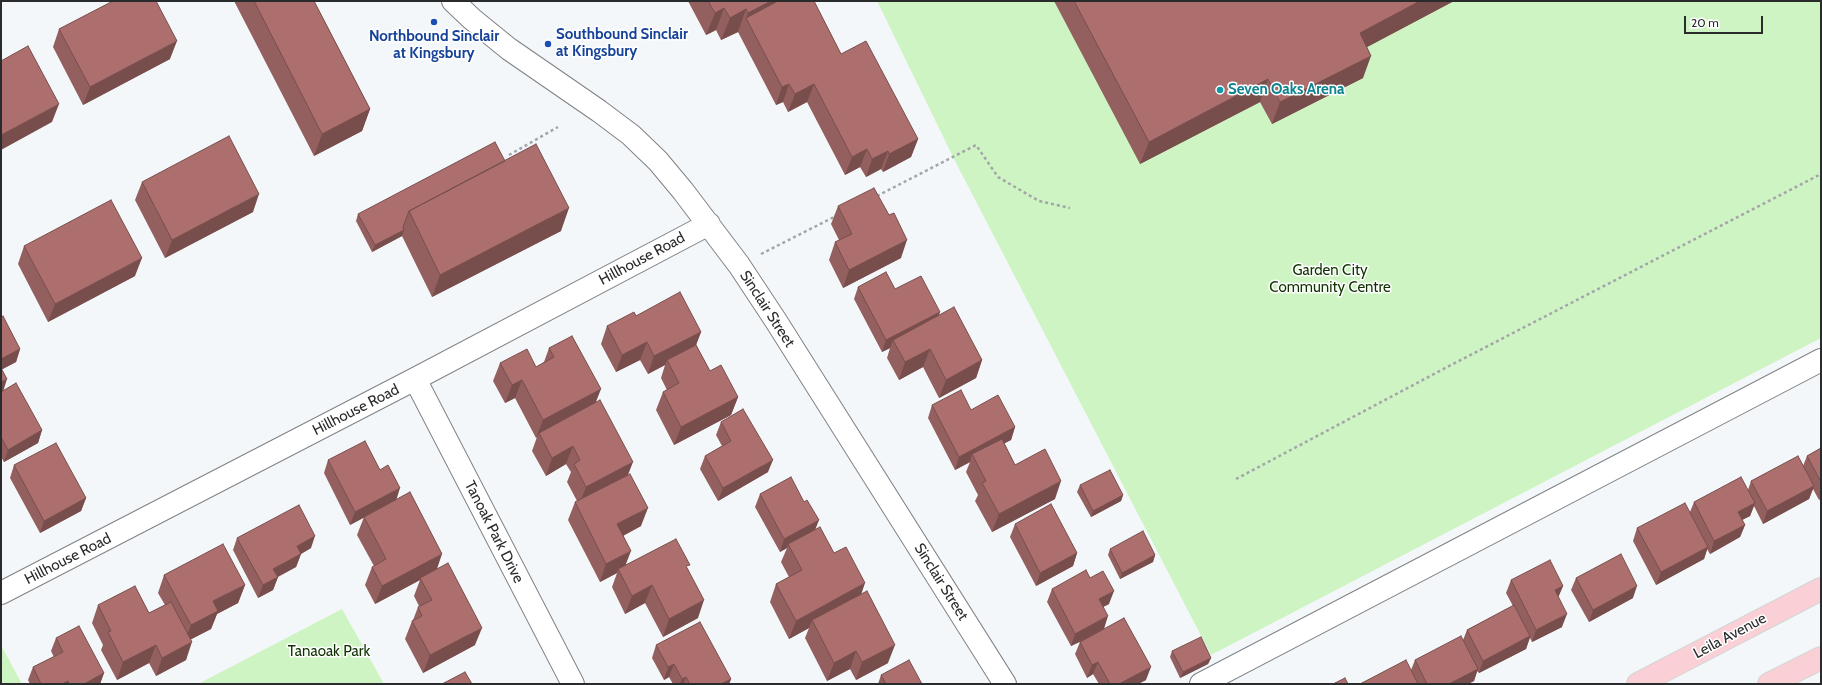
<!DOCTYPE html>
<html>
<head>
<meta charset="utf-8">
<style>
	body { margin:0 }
	#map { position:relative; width:1822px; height:685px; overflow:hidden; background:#f4f7fa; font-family:Cabin,sans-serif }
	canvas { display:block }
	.frame { position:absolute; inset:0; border:2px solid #2a2b2d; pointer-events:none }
	.scale { position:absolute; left:1684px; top:16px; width:79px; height:18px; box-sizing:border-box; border:2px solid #2a2b2d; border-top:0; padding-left:5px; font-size:12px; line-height:14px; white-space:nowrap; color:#2a2b2d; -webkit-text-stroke:3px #fff; paint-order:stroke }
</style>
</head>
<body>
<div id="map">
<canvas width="1822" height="685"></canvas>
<div class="frame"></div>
<div class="scale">20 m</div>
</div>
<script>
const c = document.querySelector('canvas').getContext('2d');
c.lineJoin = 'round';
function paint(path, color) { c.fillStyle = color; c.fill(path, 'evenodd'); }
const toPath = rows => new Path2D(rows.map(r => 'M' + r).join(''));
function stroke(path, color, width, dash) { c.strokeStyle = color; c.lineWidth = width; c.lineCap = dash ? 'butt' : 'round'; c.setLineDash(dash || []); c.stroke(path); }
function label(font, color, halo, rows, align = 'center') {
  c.font = font + ' Cabin,sans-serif'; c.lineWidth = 3; c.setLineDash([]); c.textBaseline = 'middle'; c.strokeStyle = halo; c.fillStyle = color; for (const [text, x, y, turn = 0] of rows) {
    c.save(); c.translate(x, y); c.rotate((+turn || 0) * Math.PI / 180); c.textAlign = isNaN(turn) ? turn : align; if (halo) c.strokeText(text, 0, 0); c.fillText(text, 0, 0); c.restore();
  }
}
paint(toPath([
	[877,1,1821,1,1821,338,1211,655,955,161],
	[342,609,384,684,198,684],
	[1,645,22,684,1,684]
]), '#cff4c3');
const minor = toPath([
	[453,1,472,19,509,49,599,111,631,135,658,161,683,191,739,265,776,321,1005,684],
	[415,379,573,684],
	[1,593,415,379,709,224],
	[1201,684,1821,360]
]);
const major = toPath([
	[1638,684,1821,589],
	[1769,684,1821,658]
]);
stroke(minor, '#808285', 24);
stroke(major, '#d4d5d5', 24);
stroke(toPath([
	[509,155,558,127],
	[877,196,976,145,998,177,1039,201,1070,208],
	[761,254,836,216],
	[1236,479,1451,365,1821,174]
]), '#a3a5a8', 2.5, [3, 3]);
stroke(minor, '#fff', 22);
stroke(major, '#fad0d6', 22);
paint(toPath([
	[234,1,314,1,370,109,362,131,314,156],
	[688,1,814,1,841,54,918,139,911,157,883,172,881,169,866,177,860,167,845,175,807,102,788,112,783,102,776,105,738,32,721,40,716,30,706,35],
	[1054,1,1454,1,1367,47,1363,78,1272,124,1260,102,1140,164],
	[59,29,170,59,83,105,53,47],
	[505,161,561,231,432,297,402,236,372,252,356,221,358,214],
	[142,182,253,212,165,258,135,200],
	[838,206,901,258,843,288,829,260,835,242,839,240,831,224],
	[24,246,135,276,48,322,18,264],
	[858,287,895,289,940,312,938,316,982,360,976,378,939,398,923,367,899,380,887,358,890,348,882,352,854,299],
	[636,316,701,332,696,345,710,371,738,397,731,415,674,445,656,410,663,392,667,390,661,378,665,365,648,374,640,360,616,372,601,344,607,326],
	[1,318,20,349,16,362,2,369,3,391,42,430,38,443,4,462,1,457],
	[549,348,596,402,628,475,641,526,623,536,626,565,688,569,698,618,663,637,645,603,625,614,612,587,617,573,600,582,568,520,575,502,577,501,567,482,571,472,566,464,546,476,532,451,537,437,536,438,515,398,505,403,493,381,500,363,536,367,544,362],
	[932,405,971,410,1015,427,1011,440,1004,443,1015,465,1055,499,992,532,975,501,978,495,966,472,970,462,955,470,928,418],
	[721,422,768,472,718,501,700,469,705,456,722,446,716,435],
	[1821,448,1821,499,1819,500,1813,489,1809,499,1763,524,1754,506,1750,516,1742,520,1745,525,1740,537,1710,554,1707,549,1704,559,1656,585,1633,541,1637,528,1690,512,1694,502,1748,490,1751,481,1803,466,1807,456],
	[328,460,380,470,396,500,437,569,475,645,423,673,405,639,412,621,413,620,418,607,419,606,414,596,420,580,375,604,365,585,372,567,374,566,357,535,364,517,350,525,324,473],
	[14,465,86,498,81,511,40,533,10,478],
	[1080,485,1123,495,1121,501,1091,517,1077,492],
	[760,494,815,529,834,553,861,594,888,663,856,680,850,669,827,681,805,638,809,628,789,639,770,602,776,584,789,577,781,562,787,548,780,552,755,507],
	[1015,524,1077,553,1073,566,1036,586,1010,537],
	[237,538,311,548,301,554,296,567,278,577,273,590,258,598,233,550],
	[1110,549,1155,555,1153,562,1120,579,1108,555],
	[164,575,245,585,238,603,217,614,211,629,191,639,186,660,156,676,149,663,117,680,101,650,103,645,92,623,98,605,149,613,165,605,158,593],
	[1090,578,1109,604,1103,607,1104,629,1146,680,1138,684,1099,684,1093,674,1087,678,1075,654,1080,642,1071,646,1047,602,1052,589],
	[1576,578,1633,598,1589,622,1571,590],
	[1511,580,1563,586,1558,597,1562,627,1532,642,1530,638,1526,649,1479,673,1477,671,1474,681,1468,684,1360,684,1411,670,1415,660,1463,640,1467,630,1513,606,1506,593],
	[56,638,104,673,100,684,30,684,28,680,33,667,54,657,51,651],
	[656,645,731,679,729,684,673,684,669,677,664,680,652,658],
	[1172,651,1211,658,1208,664,1180,678,1170,657],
	[881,675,922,684,878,684]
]), '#945f5f');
paint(toPath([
	[771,1,780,1,746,18,748,13],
	[1420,1,1454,1,1352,55,1360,33],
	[724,8,716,30,706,35,715,13],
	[746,9,738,32,721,40,730,18],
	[177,41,170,59,83,105,90,87],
	[1371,56,1363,78,1272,124,1280,102],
	[1268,79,1260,102,1140,164,1149,142],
	[789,84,783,102,776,105,782,87],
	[814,84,807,102,788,112,795,94],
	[59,104,52,122,1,150,1,135],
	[370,109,362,131,314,156,322,134],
	[918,139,911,157,883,172,889,154],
	[867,149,860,167,845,175,852,157],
	[888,151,881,169,866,177,872,159],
	[259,194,253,212,165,258,172,240],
	[569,208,561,231,432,297,440,275],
	[404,230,402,236,372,252,375,245],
	[907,240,901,258,843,288,849,270],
	[142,258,135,276,48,322,55,304],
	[940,312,935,324,893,340,890,348,882,352,886,340],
	[701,332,694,350,667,360,665,365,648,374,654,356],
	[647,342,640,360,616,372,622,355],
	[20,349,16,362,1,370,1,359],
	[930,349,923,367,899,380,905,362],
	[982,360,976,378,939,398,946,380],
	[7,379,3,392,1,392,1,382],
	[522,380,515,398,505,403,512,385],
	[601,389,594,407,539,433,537,437,536,438,543,420],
	[738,397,731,415,674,445,681,427],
	[1015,427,1011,440,975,459,972,454,970,462,955,470,959,457],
	[42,430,38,443,4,462,8,450],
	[573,446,566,464,546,476,552,458],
	[773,460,768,472,718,501,723,488],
	[633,462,626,480,579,505,586,487],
	[1061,481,1055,499,992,532,999,514],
	[1814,486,1809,499,1763,524,1767,511],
	[400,488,396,501,350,525,355,512],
	[1123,495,1121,501,1091,517,1093,511],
	[86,498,81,511,40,533,44,521],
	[1755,503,1750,516,1734,524,1738,512],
	[648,508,641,526,611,542,617,524],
	[819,520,814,533,788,544,787,548,780,552,784,539],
	[1745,525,1740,537,1710,554,1714,541],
	[315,536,311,548,292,559,297,546],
	[1708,547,1704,559,1656,585,1661,572],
	[631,551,624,569,618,569,617,573,600,582,606,564],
	[1077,553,1073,566,1036,586,1040,573],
	[301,554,296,567,269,581,273,569],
	[442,554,436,572,420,578,420,580,375,604,382,586],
	[1155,555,1153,562,1120,579,1122,573],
	[278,577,273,590,258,598,263,585],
	[865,583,859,601,812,620,809,628,789,639,796,621],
	[245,585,238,603,217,614,211,629,184,643,191,625,213,601],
	[652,585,645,603,625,614,632,596],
	[1563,586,1558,598,1555,590],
	[1637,586,1633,598,1589,622,1593,610],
	[1114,591,1109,604,1095,611,1099,599],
	[704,600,698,618,663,637,669,619],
	[1567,614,1562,627,1532,642,1536,630],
	[1108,616,1104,629,1071,646,1075,634],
	[482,628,475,645,423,673,430,655],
	[1530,636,1526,649,1479,673,1483,661],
	[192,642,186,660,156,676,162,658],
	[156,645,149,663,117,680,123,662],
	[895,645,888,663,856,680,862,662],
	[856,651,850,669,827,681,834,663],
	[1211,658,1208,664,1180,678,1183,672],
	[1098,662,1093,674,1087,678,1092,665],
	[674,664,669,677,664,680,668,667],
	[1151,667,1146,680,1138,684,1119,684],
	[1478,669,1474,681,1468,684,1449,684],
	[104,673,100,684,84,684],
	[686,677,683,684,680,684,682,679],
	[731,679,729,684,721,684],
	[68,681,67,684,62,684]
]), '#784e4d');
const building = toPath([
	[113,1,156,1,177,41,90,87,59,29,113,1],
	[254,1,314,1,370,109,322,134,254,1],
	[708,1,771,1,748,13,746,9,730,18,724,8,715,13,708,1],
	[778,1,814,1,841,54,866,41,918,139,889,154,888,151,872,159,867,149,852,157,814,84,795,94,789,84,782,87,746,18,778,1],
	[1074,1,1420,1,1360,33,1371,56,1280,102,1268,79,1149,142,1074,1],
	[28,46,59,104,1,135,1,61,28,46],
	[229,136,259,194,172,240,142,182,229,136],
	[495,142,505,161,409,211,403,227,404,230,375,245,358,214,495,142],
	[536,144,569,208,440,275,409,211,536,144],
	[874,188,889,215,894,213,907,240,849,270,835,242,852,234,838,206,874,188],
	[111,200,142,258,55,304,24,246,111,200],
	[886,272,895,289,921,276,940,312,886,340,858,287,886,272],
	[680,292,701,332,654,356,647,342,622,355,607,326,634,312,636,316,680,292],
	[954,307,982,360,946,380,930,349,905,362,893,340,954,307],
	[3,316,20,349,1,359,1,318,3,316],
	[572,336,601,389,543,420,522,380,512,385,500,363,527,349,536,367,554,357,549,348,572,336],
	[696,345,710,371,721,365,738,397,681,427,663,392,679,383,667,360,696,345],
	[1,368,7,379,1,382,1,368],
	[16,383,42,430,8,450,1,437,1,392,16,383],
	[961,390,971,410,998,395,1015,427,959,457,932,405,961,390],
	[600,400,633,462,586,487,574,464,580,460,573,446,552,458,539,433,600,400],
	[743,409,773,460,723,488,705,456,731,441,721,422,743,409],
	[1002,439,1015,465,1045,449,1061,481,999,514,982,483,986,481,972,454,1002,439],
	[365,441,380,470,388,465,400,488,355,512,328,460,365,441],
	[56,443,86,498,44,521,14,465,56,443],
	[1821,448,1821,482,1807,456,1821,448],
	[1798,456,1814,486,1767,511,1751,481,1798,456],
	[1110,470,1123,495,1093,511,1080,485,1110,470],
	[630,474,648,508,617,524,631,551,606,564,575,502,630,474],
	[791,477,804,502,807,500,819,520,784,539,760,494,791,477],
	[1741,477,1755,503,1738,512,1745,525,1714,541,1694,502,1741,477],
	[410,492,442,554,382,586,372,567,386,559,364,517,410,492],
	[1685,503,1708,547,1661,572,1637,528,1685,503],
	[1051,504,1077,553,1040,573,1015,524,1051,504],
	[299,505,315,536,297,546,301,554,273,569,278,577,263,585,237,538,299,505],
	[820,527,834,553,846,547,865,583,796,621,776,584,802,570,788,544,820,527],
	[1143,531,1155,555,1122,573,1110,549,1143,531],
	[676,539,690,565,686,566,704,600,669,619,652,585,632,596,618,569,676,539],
	[223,544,245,585,213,601,218,611,191,625,164,575,223,544],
	[1621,554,1637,586,1593,610,1576,578,1621,554],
	[1550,560,1563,586,1555,590,1567,614,1536,630,1511,580,1550,560],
	[448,563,482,628,430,655,412,621,422,616,418,607,432,600,420,578,448,563],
	[1086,570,1090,578,1103,571,1114,591,1099,599,1108,616,1075,634,1052,589,1086,570],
	[135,586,149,613,171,602,192,642,162,658,156,645,123,662,108,632,111,631,98,605,135,586],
	[867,591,895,645,862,662,856,651,834,663,812,620,867,591],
	[1514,605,1530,636,1483,661,1467,630,1514,605],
	[1124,618,1151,667,1119,684,1110,684,1098,662,1092,665,1080,642,1124,618],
	[700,622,731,679,721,684,690,684,686,677,682,679,674,664,668,667,656,645,700,622],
	[79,626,104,673,84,684,69,684,68,681,62,684,41,684,33,667,63,652,56,638,79,626],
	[1461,636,1478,669,1449,684,1427,684,1415,660,1461,636],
	[1201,637,1211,658,1183,672,1172,651,1201,637],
	[909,660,922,684,886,684,881,675,909,660],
	[1406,660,1418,684,1360,684,1406,660],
	[465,672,472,684,442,684,465,672],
	[1345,678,1348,684,1333,684,1345,678]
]);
paint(building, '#ac6f6e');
stroke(building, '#784e4d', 1);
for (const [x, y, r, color] of [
	[434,22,4,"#1a4fb4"],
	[548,44,4,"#1a4fb4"],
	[1220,90,4,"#0f9aa8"]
]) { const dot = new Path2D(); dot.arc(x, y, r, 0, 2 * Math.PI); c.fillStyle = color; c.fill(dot); stroke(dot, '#fff', 1.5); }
label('bold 15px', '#164399', '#fff', [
	["Southbound Sinclair",556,35],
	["at Kingsbury",556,52],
	["Northbound Sinclair",434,37,"center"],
	["at Kingsbury",434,54,"center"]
], 'left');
label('bold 15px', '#0d838f', '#fff', [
	["Seven Oaks Arena",1228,90]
], 'left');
label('15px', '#2a2b2d', '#fff', [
	["Hillhouse Road",642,259,-28],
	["Sinclair Street",767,309,57],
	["Hillhouse Road",356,410,-27],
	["Tanoak Park Drive",494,532,63],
	["Hillhouse Road",68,559,-27],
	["Sinclair Street",941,582,58],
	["Leila Avenue",1730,636,-28]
]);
label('15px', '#0f3200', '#fff', [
	["Garden City",1330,271],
	["Community Centre",1330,288],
	["Tanaoak Park",329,652]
]);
</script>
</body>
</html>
